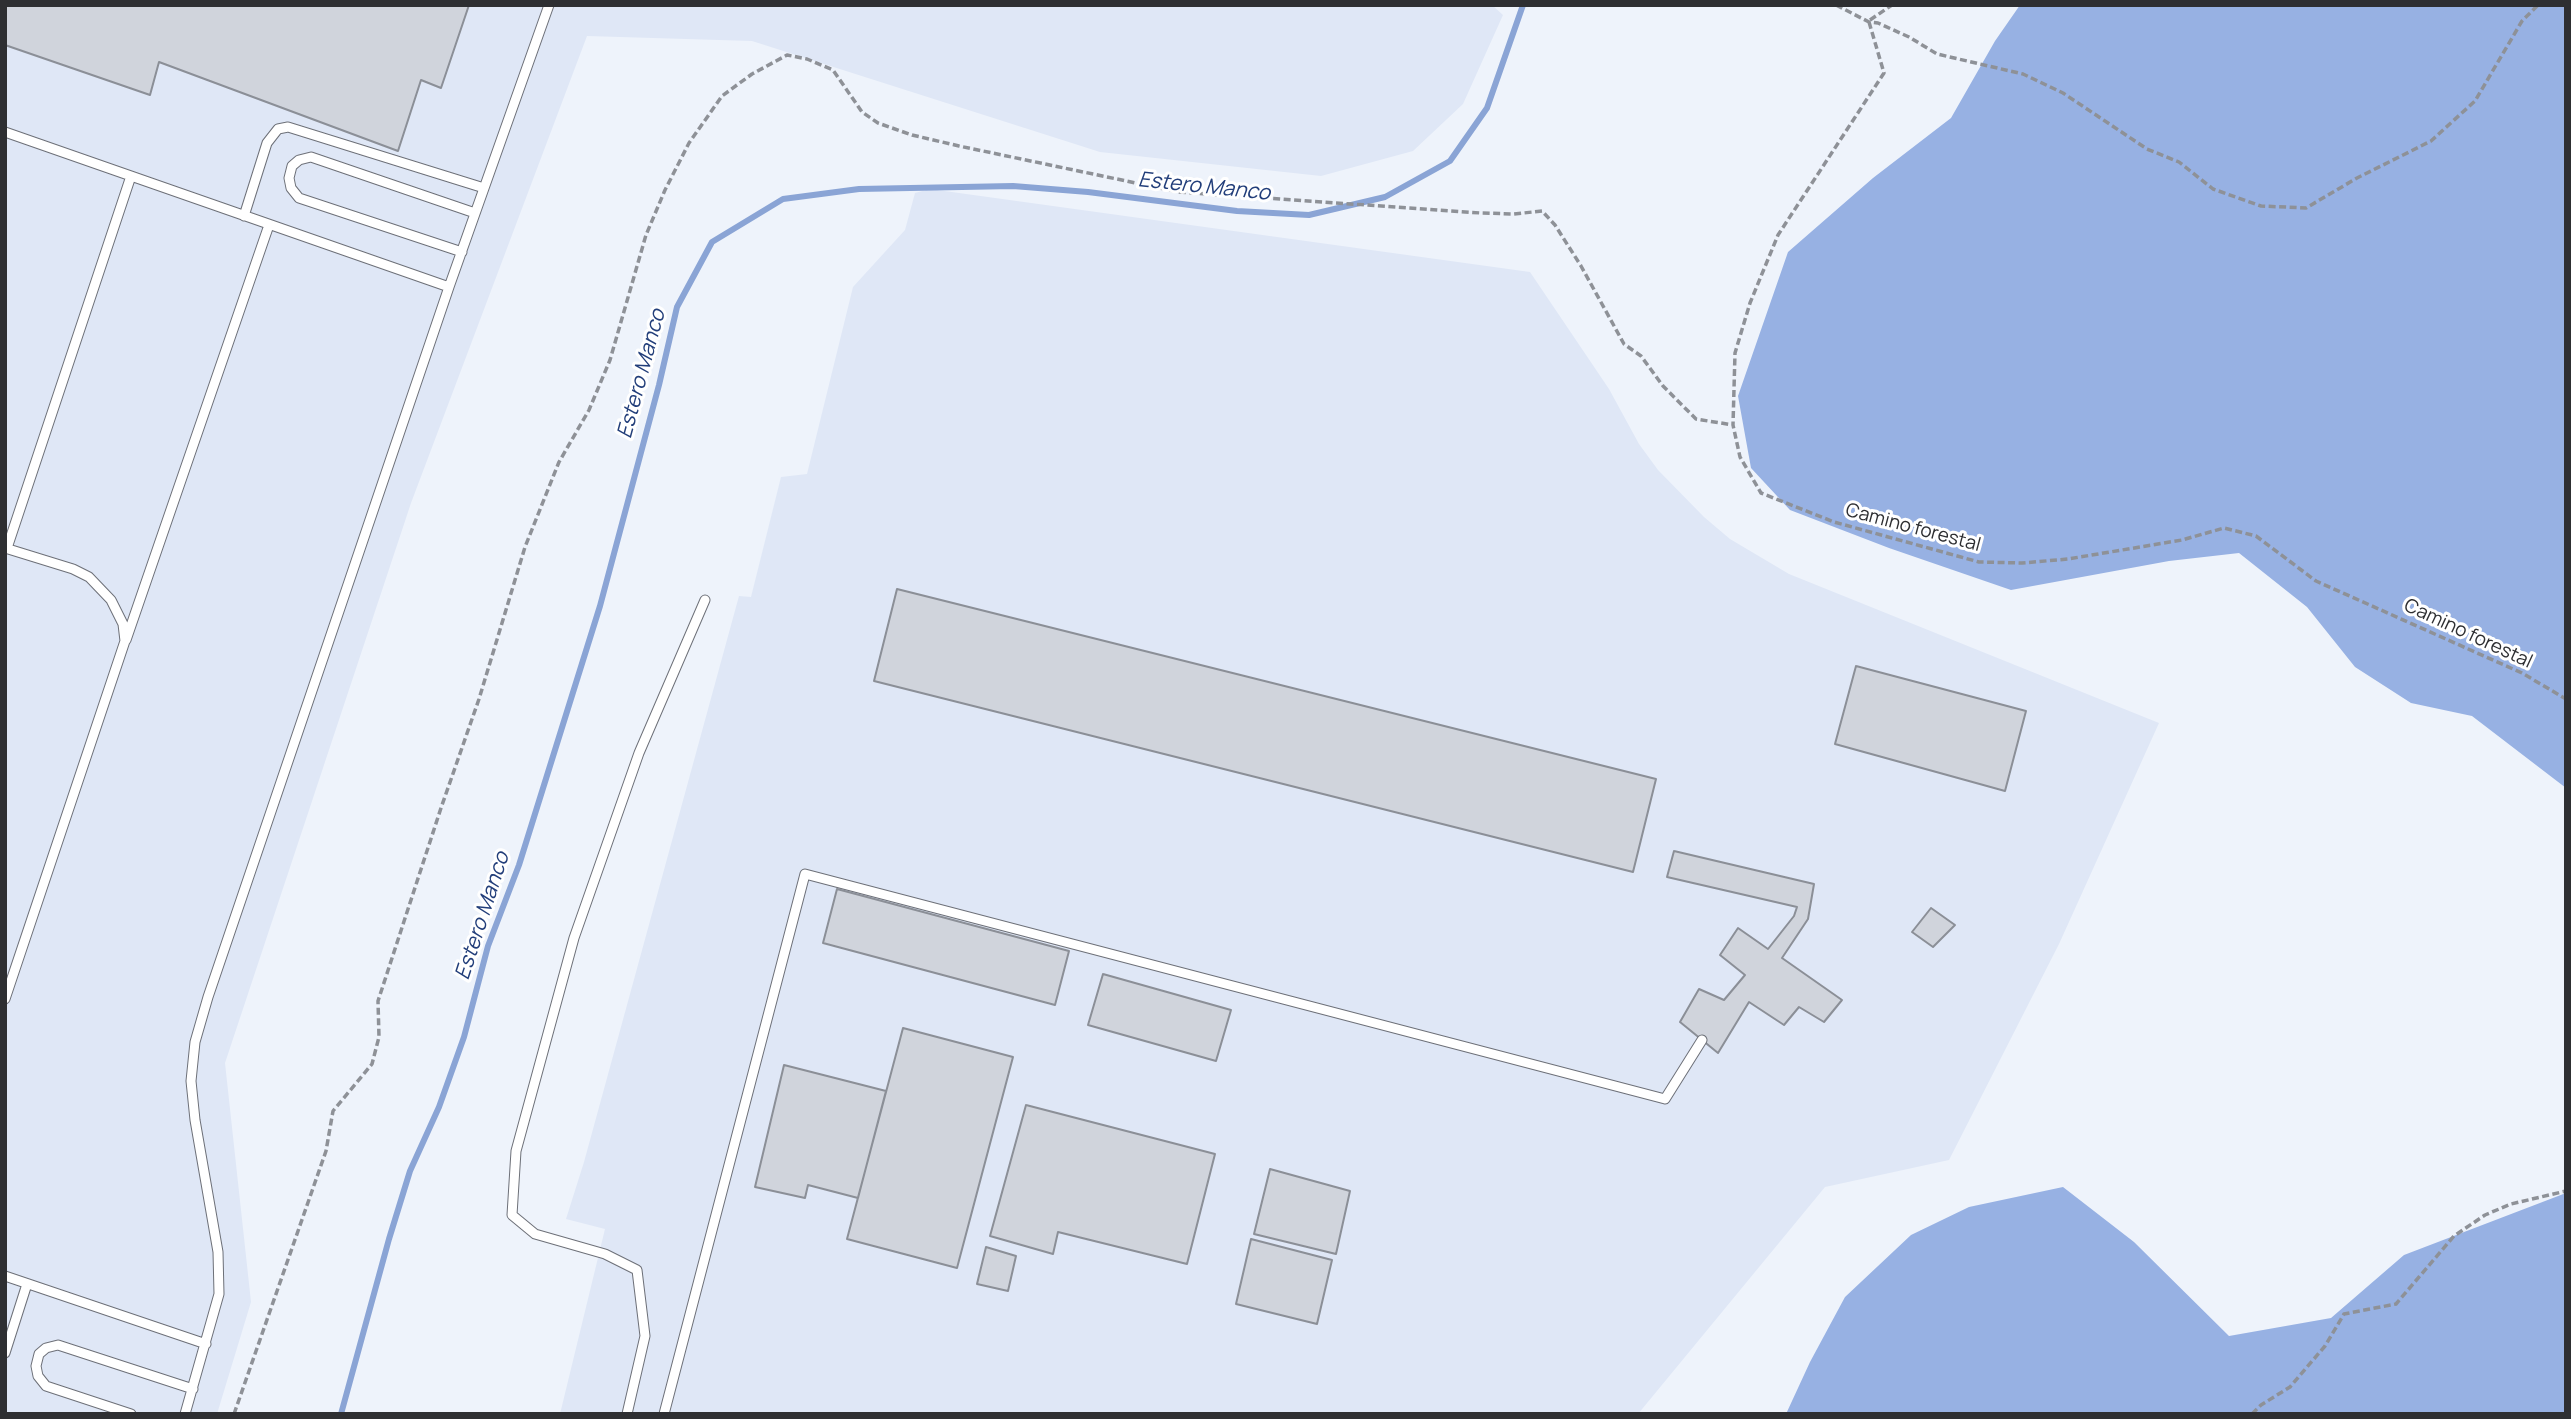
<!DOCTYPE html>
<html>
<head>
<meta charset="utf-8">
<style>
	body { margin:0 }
	#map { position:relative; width:2571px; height:1419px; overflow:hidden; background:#eef3fb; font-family:Manrope,sans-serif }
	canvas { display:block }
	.frame { position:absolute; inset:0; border:7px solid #2e2f32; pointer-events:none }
</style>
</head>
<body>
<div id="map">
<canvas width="2571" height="1419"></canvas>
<div class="frame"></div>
</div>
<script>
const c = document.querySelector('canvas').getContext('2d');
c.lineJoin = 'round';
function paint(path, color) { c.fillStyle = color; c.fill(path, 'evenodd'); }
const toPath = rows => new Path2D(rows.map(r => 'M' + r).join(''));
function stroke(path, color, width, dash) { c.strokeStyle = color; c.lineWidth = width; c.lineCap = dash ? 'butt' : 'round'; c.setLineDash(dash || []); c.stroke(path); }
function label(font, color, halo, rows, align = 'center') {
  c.font = font + ' Manrope,sans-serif'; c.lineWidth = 6; c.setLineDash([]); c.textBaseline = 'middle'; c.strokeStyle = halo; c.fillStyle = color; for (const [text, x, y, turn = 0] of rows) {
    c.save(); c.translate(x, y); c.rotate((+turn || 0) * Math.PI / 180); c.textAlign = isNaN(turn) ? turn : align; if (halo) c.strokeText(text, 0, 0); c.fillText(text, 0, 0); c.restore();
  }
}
paint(toPath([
	[5,5,1492,5,1503,15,1463,104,1413,151,1321,176,1100,152,752,41,587,36,411,503,225,1063,251,1302,217,1414,5,1414],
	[930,189,1530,272,1609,389,1639,444,1658,470,1704,517,1730,539,1789,574,2159,723,2059,944,1949,1160,1825,1187,1638,1414,560,1414,605,1229,566,1219,584,1162,739,596,751,597,781,477,807,474,853,287,905,230,915,193]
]), '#dfe7f6');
paint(toPath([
	[2020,5,2566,5,2566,788,2472,716,2411,703,2355,667,2307,607,2239,553,2169,561,2011,590,1889,548,1790,510,1751,468,1738,396,1788,252,1873,178,1951,118,1995,41],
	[2063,1187,2134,1242,2229,1336,2331,1318,2404,1255,2566,1193,2566,1414,1786,1414,1810,1362,1845,1297,1911,1235,1969,1207]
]), '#97b1e3');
stroke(toPath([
	[341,1414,389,1239,410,1171,439,1107,464,1037,488,946,519,865,600,606,659,385,677,307,712,242,783,199,859,189,1013,186,1088,192,1237,211,1309,215,1385,197,1450,161,1487,108,1523,5]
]), '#8aa4d5', 6);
const building = toPath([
	[5,5,469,5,441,88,421,80,398,151,159,62,150,95,5,45,5,5],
	[897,589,1656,779,1633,872,874,681,897,589],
	[1856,666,2026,711,2005,791,1835,744,1856,666],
	[1674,851,1814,884,1808,919,1782,958,1842,1000,1824,1022,1799,1007,1784,1025,1749,1002,1718,1053,1680,1022,1699,989,1724,1000,1745,975,1720,955,1738,928,1768,949,1794,916,1797,907,1667,877,1674,851],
	[837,889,1069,951,1055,1005,823,943,837,889],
	[1931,908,1955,925,1933,947,1912,932,1931,908],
	[1103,974,1231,1010,1216,1061,1088,1025,1103,974],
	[903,1028,1013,1057,957,1268,847,1239,903,1028],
	[784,1065,886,1091,858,1198,808,1185,805,1198,755,1187,784,1065],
	[1026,1105,1215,1154,1187,1264,1058,1232,1053,1254,990,1236,1026,1105],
	[1270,1169,1350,1191,1336,1254,1254,1234,1270,1169],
	[1251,1239,1332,1260,1317,1324,1236,1304,1251,1239],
	[986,1247,1016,1256,1008,1291,977,1284,986,1247]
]);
paint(building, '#d0d4dc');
stroke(building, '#8b8f97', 2);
const service = toPath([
	[5,132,449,287,549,5],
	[244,216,267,143,278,129,288,127,484,188],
	[462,252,299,198,291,188,289,178,292,166,299,160,311,157,475,213],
	[5,548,73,569,89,577,111,600,123,624,125,641,5,999],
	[7,548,131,176],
	[126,640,269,225],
	[5,1276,206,1344],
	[5,1353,27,1284],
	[131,1414,46,1386,38,1376,36,1366,39,1354,46,1348,58,1345,193,1389],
	[185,1414,219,1294,218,1252,195,1120,191,1081,195,1042,208,997,449,287],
	[627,1414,645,1336,637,1270,605,1254,535,1234,512,1215,516,1151,574,938,639,753,705,600],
	[664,1414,805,874,1665,1099,1702,1040]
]);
stroke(service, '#6d7078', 11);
stroke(toPath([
	[1836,5,1869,22,1878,23,1909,37,1937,54,2023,74,2063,93,2147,149,2179,162,2213,189,2261,206,2306,208,2357,178,2431,141,2475,101,2522,21,2538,5],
	[1870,20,1892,5],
	[1869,22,1884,73,1778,235,1750,303,1735,353,1733,425,1740,457,1761,493,1834,522,1979,562,2022,563,2068,559,2182,540,2224,528,2256,536,2316,581,2522,673,2566,699],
	[234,1414,326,1151,333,1111,372,1064,379,1037,378,1001,441,808,479,699,525,547,559,462,589,410,610,360,646,235,665,190,689,143,722,96,752,74,787,55,807,59,833,70,862,112,878,123,912,135,959,146,1179,192,1481,213,1514,214,1542,211,1555,225,1581,266,1624,344,1641,356,1663,386,1696,419,1733,425],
	[2252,1414,2261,1405,2290,1387,2325,1346,2344,1314,2396,1304,2454,1236,2485,1215,2511,1204,2566,1191]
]), '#8e9197', 3.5, [7, 3.5]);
stroke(service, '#fff', 9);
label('19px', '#2e2f32', '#fff', [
	["Camino forestal",1913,528,15],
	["Camino forestal",2468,634,25]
]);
label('italic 21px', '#223e7a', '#fff', [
	["Estero Manco",1204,187,6],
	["Estero Manco",642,374,-75],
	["Estero Manco",483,916,-72]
]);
</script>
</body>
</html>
